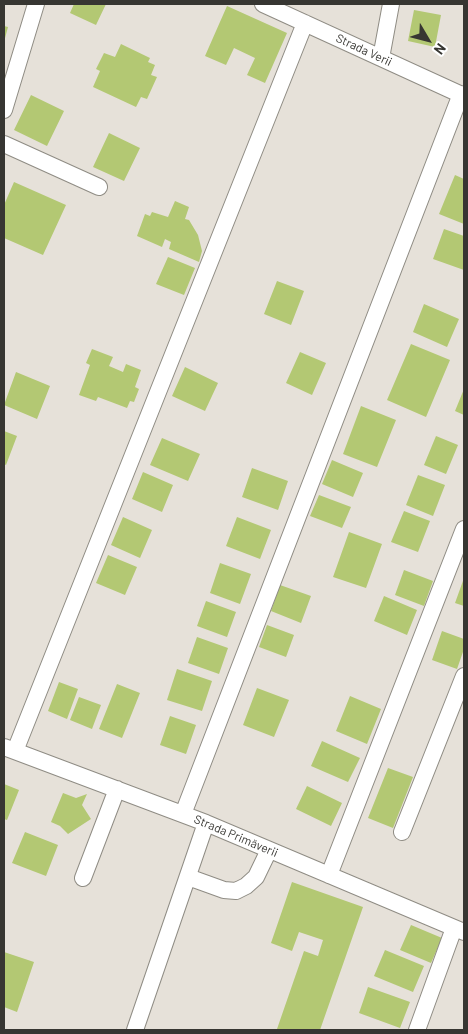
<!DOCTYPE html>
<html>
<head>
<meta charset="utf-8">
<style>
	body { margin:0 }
	#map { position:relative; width:468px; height:1034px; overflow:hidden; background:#e6e1d9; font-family:Barlow,sans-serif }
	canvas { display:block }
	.frame { position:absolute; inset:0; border:5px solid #373632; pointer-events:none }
	.north { position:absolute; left:403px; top:15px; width:50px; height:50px; -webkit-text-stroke:4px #fff; paint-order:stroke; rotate:127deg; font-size:14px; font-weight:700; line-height:20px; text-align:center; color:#373632 }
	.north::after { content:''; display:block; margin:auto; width:18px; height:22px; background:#373632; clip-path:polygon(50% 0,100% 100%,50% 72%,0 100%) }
</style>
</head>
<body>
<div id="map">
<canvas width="468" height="1034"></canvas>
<div class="frame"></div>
<div class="north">N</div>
</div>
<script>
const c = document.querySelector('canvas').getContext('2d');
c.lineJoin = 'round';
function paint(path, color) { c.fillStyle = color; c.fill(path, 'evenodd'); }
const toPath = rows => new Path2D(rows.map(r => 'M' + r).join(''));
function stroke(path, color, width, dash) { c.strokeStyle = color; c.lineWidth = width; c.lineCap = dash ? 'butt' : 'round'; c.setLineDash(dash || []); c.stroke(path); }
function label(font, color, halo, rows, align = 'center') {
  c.font = font + ' Barlow,sans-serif'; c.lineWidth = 4; c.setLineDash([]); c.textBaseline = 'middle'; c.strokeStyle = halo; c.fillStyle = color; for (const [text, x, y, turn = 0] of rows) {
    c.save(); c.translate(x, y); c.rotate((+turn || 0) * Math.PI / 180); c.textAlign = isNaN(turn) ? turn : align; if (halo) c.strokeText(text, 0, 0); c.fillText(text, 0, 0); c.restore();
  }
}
paint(toPath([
	[74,4,106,4,96,25,70,13],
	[227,6,287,33,265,83,247,75,255,58,234,48,226,65,205,56],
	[414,10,441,15,435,47,408,41],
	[4,26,8,27,4,42],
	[121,44,150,58,148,62,155,65,151,75,157,77,147,99,141,97,136,107,93,87,100,71,96,69,104,53,115,57],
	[31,95,64,111,47,146,14,130],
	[109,133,140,148,124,181,93,167],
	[455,175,464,179,464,224,439,214],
	[14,182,66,205,43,255,4,238,4,205],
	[175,201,189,207,185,219,189,220,198,235,202,251,199,262,169,249,171,242,165,239,162,247,137,236,145,214,150,216,152,212,168,217],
	[444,229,464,236,464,270,433,259],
	[168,257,195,268,184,295,156,284],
	[277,281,304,291,291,325,264,314],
	[424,304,459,319,447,347,413,332],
	[411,344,450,360,426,417,387,400],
	[92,349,113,357,109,366,123,372,126,364,141,370,135,387,139,389,134,402,130,401,127,408,98,397,96,401,79,395,90,365,86,363],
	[300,352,326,363,312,395,286,383],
	[185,367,218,383,205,411,172,396],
	[16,372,50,386,37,419,4,405],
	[464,389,464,415,455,411],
	[361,406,396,420,377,467,343,454],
	[4,431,17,436,6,465,4,464],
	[436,436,458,445,446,474,424,465],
	[162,438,200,454,188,481,150,465],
	[332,460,363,473,353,497,322,484],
	[252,468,288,481,278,510,242,497],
	[143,472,173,485,162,512,132,499],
	[418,475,445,485,433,516,406,505],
	[319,495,351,507,342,528,310,516],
	[404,511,430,521,418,552,391,542],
	[123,517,152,530,140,558,111,545],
	[237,517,271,530,260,559,226,546],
	[349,532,382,544,366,588,333,577],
	[108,555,137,567,125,595,96,583],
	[220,563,251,574,240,604,210,593],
	[404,570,433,581,424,606,395,595],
	[464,578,464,606,455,603],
	[280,585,311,596,301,623,271,611],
	[384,596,417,610,407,635,374,621],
	[206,601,236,612,227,637,197,626],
	[267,625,294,635,286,657,259,647],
	[442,631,464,639,464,649,457,669,432,660],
	[197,637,228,648,219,674,188,663],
	[177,669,212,681,202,711,167,700],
	[59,682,78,689,67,719,48,711],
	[117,684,140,693,122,738,99,729],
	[257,688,289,700,274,737,243,725],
	[350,696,381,709,367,744,336,731],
	[79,697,101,705,92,729,70,720],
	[170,716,196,725,186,754,160,745],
	[322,741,360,758,348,782,311,766],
	[388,768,413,777,393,828,368,818],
	[4,784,19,790,7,820,4,819],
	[307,786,342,803,331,826,296,809],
	[63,793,76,798,87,794,82,805,91,819,68,834,60,826,51,822],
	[25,832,58,845,46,876,12,863],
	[292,882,363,907,320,1030,277,1029,304,951,318,956,323,940,299,932,292,951,271,943],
	[411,925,442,938,431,963,400,950],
	[385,950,424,966,413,992,374,976],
	[4,952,34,962,17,1012,4,1007],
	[368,987,410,1002,400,1028,359,1013]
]), '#b3c873');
const minor = toPath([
	[263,4,464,96],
	[381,58,391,4],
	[4,110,36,4],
	[4,144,99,187],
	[4,747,206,823,464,932],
	[15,751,305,23],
	[183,814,461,94],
	[402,832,464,676],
	[329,875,464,529],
	[188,877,224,890,236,891,246,886,256,877,269,850],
	[83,878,117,789],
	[135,1030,206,823],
	[417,1030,454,928]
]);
stroke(minor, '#8f8c84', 18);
stroke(minor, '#fff', 16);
label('12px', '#373632', '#fff', [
	["Strada Verii",364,50,25],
	["Strada Primăverii",236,836,23]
]);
</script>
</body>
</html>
